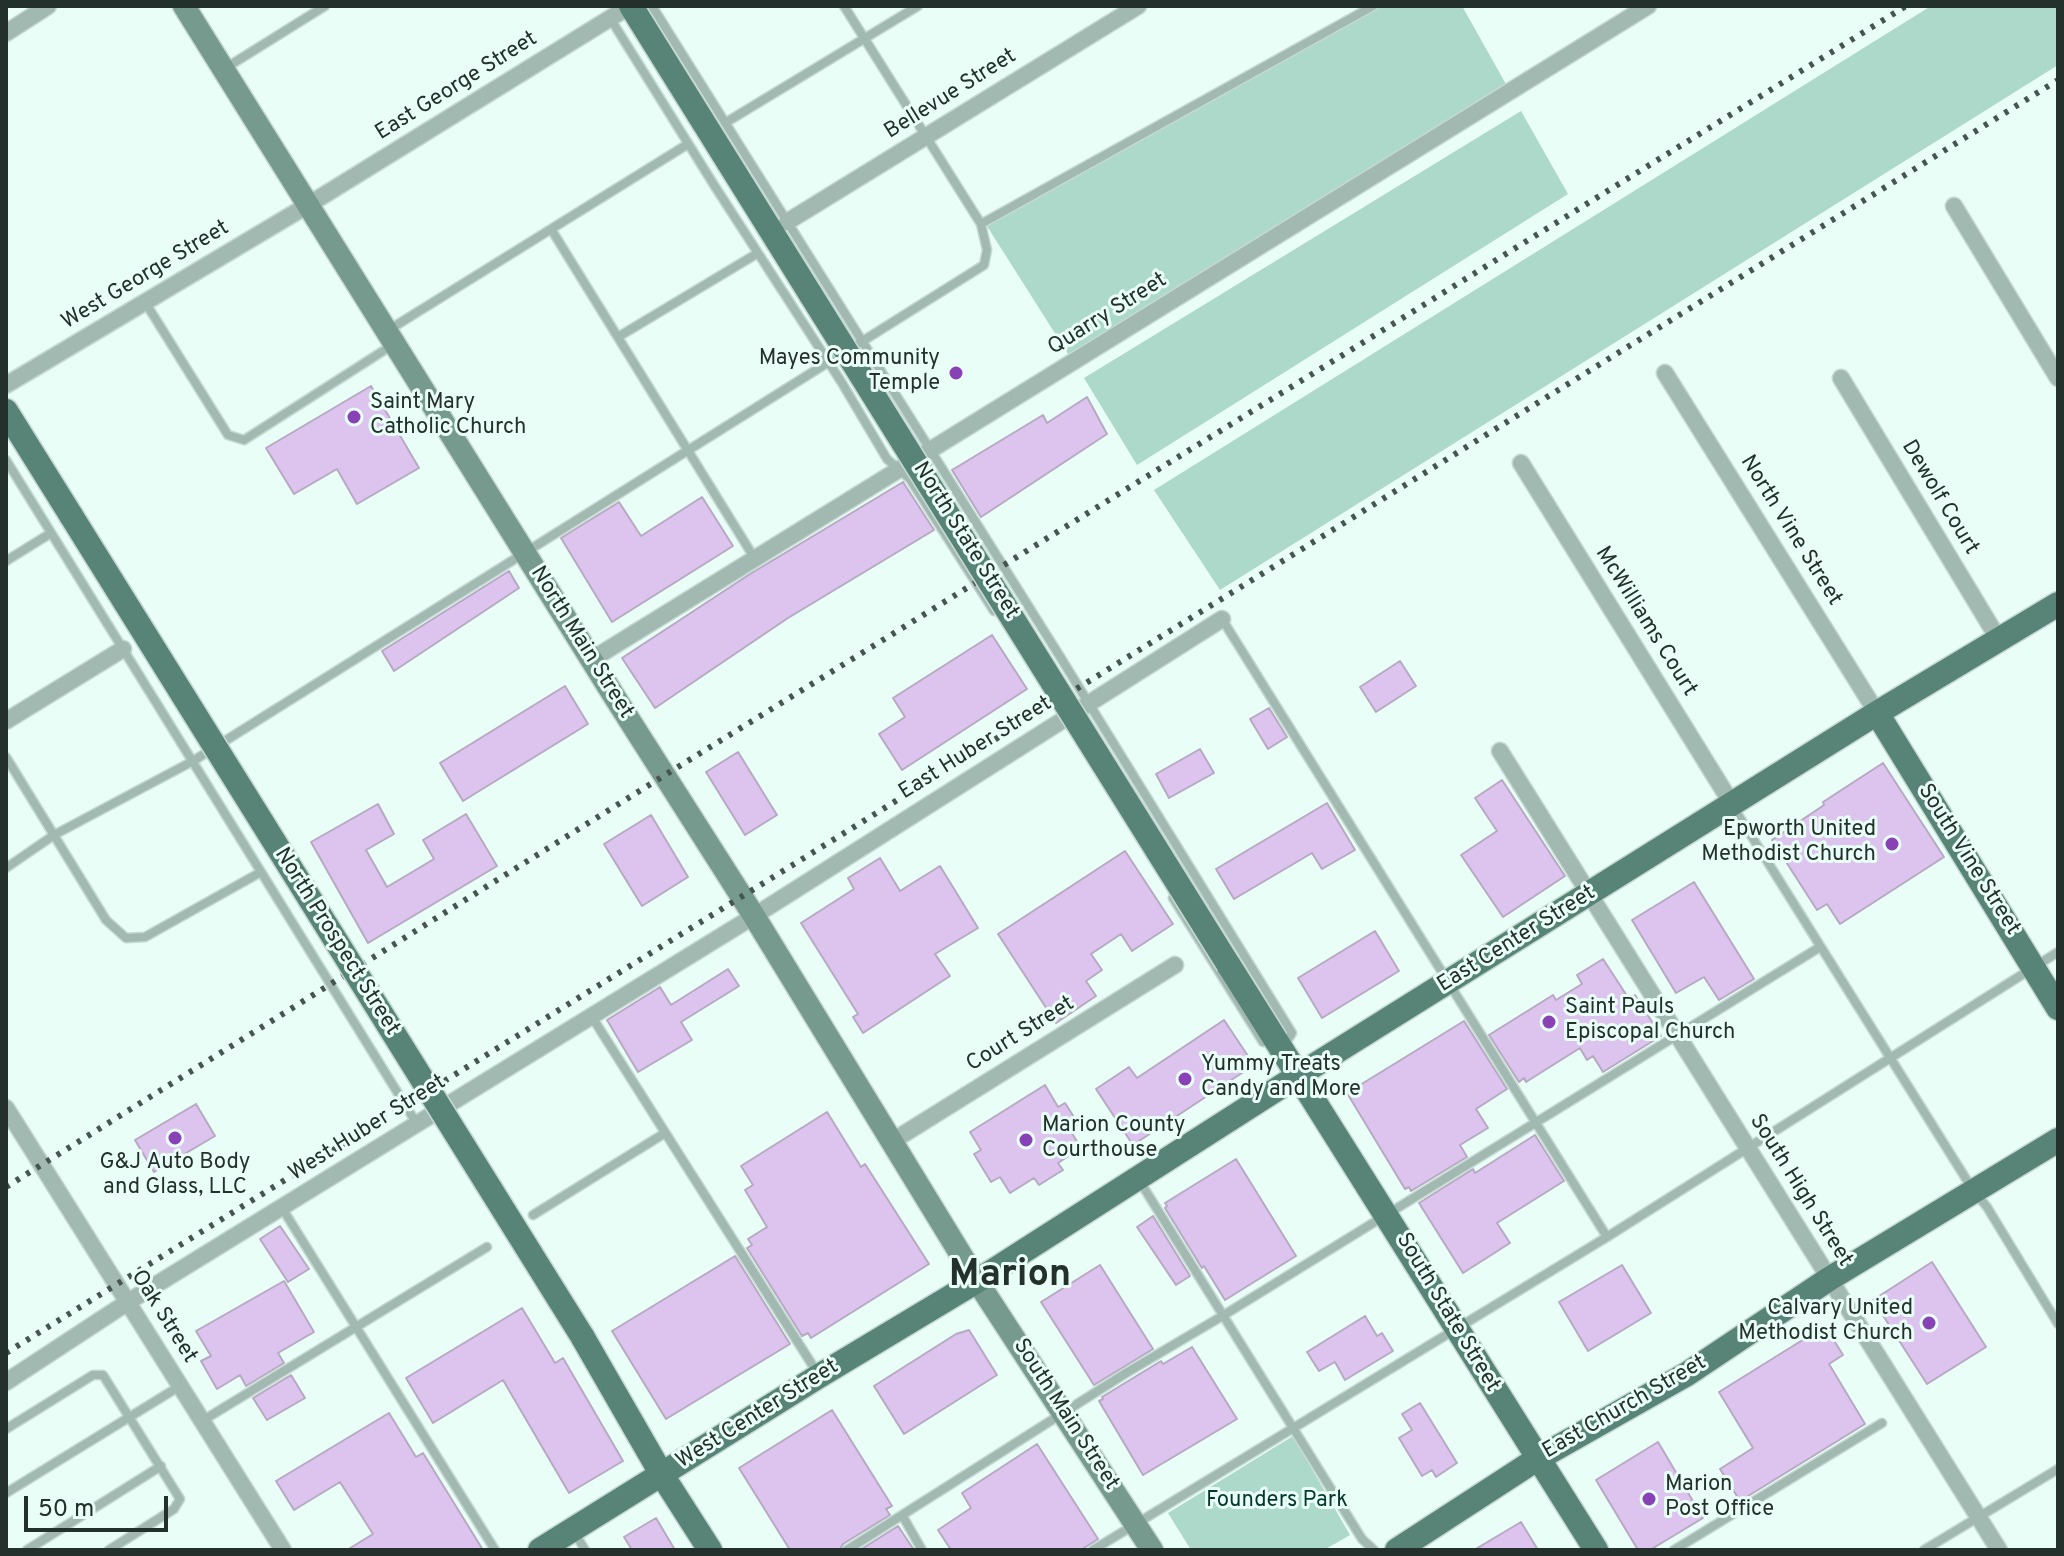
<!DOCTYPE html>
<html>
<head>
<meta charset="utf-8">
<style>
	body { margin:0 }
	#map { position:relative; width:2064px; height:1556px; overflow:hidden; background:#e9fef7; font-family:Overpass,sans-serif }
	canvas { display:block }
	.frame { position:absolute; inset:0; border:8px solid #23302b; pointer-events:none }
	.scale { position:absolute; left:24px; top:1496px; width:144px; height:36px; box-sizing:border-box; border:4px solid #23302b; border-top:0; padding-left:10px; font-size:24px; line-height:28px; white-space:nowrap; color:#23302b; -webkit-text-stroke:6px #e9fef7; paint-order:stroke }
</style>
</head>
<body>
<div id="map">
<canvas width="2064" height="1556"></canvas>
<div class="frame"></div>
<div class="scale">50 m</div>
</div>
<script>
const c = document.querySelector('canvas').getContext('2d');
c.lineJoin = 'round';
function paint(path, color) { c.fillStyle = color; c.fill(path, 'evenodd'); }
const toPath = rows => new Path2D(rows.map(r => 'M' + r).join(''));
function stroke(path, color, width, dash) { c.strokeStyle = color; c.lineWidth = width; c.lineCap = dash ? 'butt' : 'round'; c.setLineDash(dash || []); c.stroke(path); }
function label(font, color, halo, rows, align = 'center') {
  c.font = font + ' Overpass,sans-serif'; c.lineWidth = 6; c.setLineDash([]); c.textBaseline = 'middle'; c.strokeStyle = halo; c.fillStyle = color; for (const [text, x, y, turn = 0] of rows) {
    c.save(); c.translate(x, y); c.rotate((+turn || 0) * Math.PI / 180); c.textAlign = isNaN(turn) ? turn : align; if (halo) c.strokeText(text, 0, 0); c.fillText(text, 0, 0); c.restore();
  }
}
paint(toPath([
	[1364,6,1462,6,1511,93,1070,357,985,223],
	[1931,6,2058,6,2058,65,1220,590,1154,490],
	[1521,111,1568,194,1137,465,1084,378],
	[1293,1436,1350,1535,1324,1550,1191,1550,1168,1513]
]), '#add9ca');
const building = toPath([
	[371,386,419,468,357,504,337,469,294,494,266,448,371,386],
	[1087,397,1107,434,981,517,952,470,1043,415,1047,423,1087,397],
	[903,482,934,530,788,618,655,708,622,658,750,574,903,482],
	[702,497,733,546,612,622,561,538,619,502,641,536,702,497],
	[509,571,519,588,394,671,382,651,509,571],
	[992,635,1027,689,902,770,879,734,905,717,893,698,992,635],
	[1400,661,1416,686,1376,712,1360,687,1400,661],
	[565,686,588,724,463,801,440,763,565,686],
	[1269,708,1287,737,1268,749,1250,719,1269,708],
	[1200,749,1214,773,1169,798,1156,774,1200,749],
	[738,752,777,815,745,835,706,772,738,752],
	[1883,763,1944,857,1840,924,1827,904,1817,910,1772,840,1824,805,1823,802,1883,763],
	[1502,780,1565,876,1503,917,1461,855,1497,831,1475,798,1502,780],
	[1327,803,1355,850,1322,869,1312,853,1234,899,1216,869,1327,803],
	[378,804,394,834,366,850,387,887,434,859,423,840,466,814,497,866,368,943,311,842,378,804],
	[651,815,688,877,642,906,604,844,651,815],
	[1125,851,1173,924,1132,951,1121,934,1091,954,1102,970,1086,981,1096,996,1056,1023,998,934,1125,851],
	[880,858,900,891,940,866,978,928,935,954,950,976,863,1033,853,1017,858,1014,801,923,854,889,848,878,880,858],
	[1694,882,1754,979,1719,1000,1704,977,1676,993,1632,920,1694,882],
	[1375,931,1399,971,1322,1018,1298,978,1375,931],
	[1603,959,1629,999,1635,995,1661,1036,1603,1072,1593,1056,1587,1060,1580,1048,1526,1082,1524,1078,1519,1082,1489,1035,1553,995,1556,1000,1582,984,1577,975,1603,959],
	[728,969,739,986,681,1022,692,1040,638,1072,607,1020,660,987,671,1005,728,969],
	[1224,1020,1254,1065,1133,1145,1096,1089,1129,1067,1137,1078,1224,1020],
	[1464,1021,1507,1089,1476,1109,1488,1128,1460,1145,1467,1157,1411,1191,1409,1187,1405,1189,1347,1093,1464,1021],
	[1045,1085,1058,1107,1065,1103,1079,1125,1070,1130,1081,1148,1058,1163,1063,1170,1039,1185,1034,1178,1010,1193,1000,1177,991,1182,974,1154,981,1150,970,1132,1045,1085],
	[196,1104,215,1136,154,1172,135,1140,196,1104],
	[827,1112,861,1167,865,1164,929,1264,811,1338,808,1333,802,1336,747,1248,752,1245,748,1239,767,1227,745,1190,753,1185,741,1166,827,1112],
	[1535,1135,1564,1181,1497,1223,1510,1243,1463,1273,1419,1203,1473,1169,1475,1173,1535,1135],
	[1236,1159,1296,1256,1225,1300,1204,1266,1202,1268,1165,1208,1167,1206,1165,1203,1236,1159],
	[1153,1216,1190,1276,1176,1285,1137,1227,1153,1216],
	[280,1226,309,1269,288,1282,260,1239,280,1226],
	[735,1256,790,1344,666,1419,612,1331,735,1256],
	[1932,1262,1986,1347,1927,1384,1873,1300,1932,1262],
	[1100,1265,1153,1349,1094,1385,1041,1302,1100,1265],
	[1622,1265,1651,1313,1588,1351,1559,1302,1622,1265],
	[284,1281,314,1332,278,1353,284,1363,246,1386,240,1375,217,1389,201,1361,211,1356,196,1331,284,1281],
	[522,1308,555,1363,563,1358,623,1461,569,1493,503,1380,433,1423,406,1378,522,1308],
	[1365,1316,1377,1336,1382,1333,1393,1351,1345,1380,1335,1362,1319,1371,1307,1352,1365,1316],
	[1825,1326,1843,1355,1829,1364,1865,1424,1740,1501,1720,1469,1753,1448,1719,1392,1825,1326],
	[969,1330,997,1375,904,1434,874,1386,956,1334,969,1330],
	[1192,1347,1237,1419,1143,1475,1099,1401,1103,1399,1102,1397,1161,1361,1163,1364,1192,1347],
	[291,1375,305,1398,267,1420,253,1398,291,1375],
	[1420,1403,1457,1463,1436,1477,1432,1470,1422,1476,1399,1438,1412,1430,1402,1414,1420,1403],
	[832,1410,892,1506,886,1509,890,1515,843,1544,840,1550,790,1550,739,1468,832,1410],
	[389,1413,416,1457,423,1453,483,1550,347,1550,373,1534,340,1482,294,1510,276,1481,389,1413],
	[1658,1442,1703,1518,1650,1550,1638,1550,1596,1480,1658,1442],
	[1037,1444,1098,1539,1081,1550,951,1550,938,1530,971,1508,962,1493,1037,1444],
	[656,1518,675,1550,632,1550,624,1537,656,1518],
	[1521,1522,1538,1550,1474,1550,1521,1522],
	[898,1526,914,1550,860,1550,898,1526]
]);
paint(building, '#dcc4ef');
stroke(building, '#b7a9c2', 2);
const lane = toPath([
	[652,6,1059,655,1292,1033,1283,1047],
	[844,6,981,224,987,250,984,265,858,344],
	[610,18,714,185,842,383,887,459,910,479,994,611],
	[224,69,325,6],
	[725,123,918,6],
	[981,224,1373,6],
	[551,229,755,559],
	[145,302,228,435,244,440,394,344],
	[387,331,688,144],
	[618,337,758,253],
	[6,460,417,1124],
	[6,561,51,533],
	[1222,619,1607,1237],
	[6,757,106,920,126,938,145,937,261,872],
	[1732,805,1973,1190,1987,1207,2058,1324],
	[6,868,54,835,193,761,843,353],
	[1173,898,1263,1042],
	[592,1017,818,1374],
	[1139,1180,1362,1539,1374,1550],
	[282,1208,495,1550],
	[533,1215,665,1133],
	[202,1421,487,1247],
	[6,1429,93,1375,103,1375,180,1499,174,1509,109,1550],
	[6,1493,180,1386],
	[902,1515,922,1550],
	[573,1530,585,1550],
	[27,1550,161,1466],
	[847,1550,1126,1373,1224,1315,1820,947],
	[1093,1550,1607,1237,2058,952],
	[1674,1550,1882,1423],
	[1924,1550,2058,1469]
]);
const street = toPath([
	[6,33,48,6],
	[1954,206,2058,378],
	[787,222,1138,6],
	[1665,373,1877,713],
	[1841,378,1999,640],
	[6,385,308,205,630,6],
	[1521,463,1732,804],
	[591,660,1648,6],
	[6,721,123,649],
	[1500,751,1999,1550],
	[6,1108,283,1550],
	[891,1142,1175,965],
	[6,1382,128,1302,754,916,1222,619]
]);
const secondary = toPath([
	[184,6,614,696,754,916,977,1281,1152,1550]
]);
const primary = toPath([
	[631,6,811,295],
	[6,411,72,517],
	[1877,713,2058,1008],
	[1228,964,1596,1550],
	[582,1336,662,1475,710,1550],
	[540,1550,819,1376,977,1281,1299,1075,1877,713,2058,604],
	[1397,1550,1537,1459,1687,1374,1829,1279,2058,1140]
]);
stroke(lane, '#c5d9d2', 11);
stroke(street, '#c5d9d2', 19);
stroke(secondary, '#c5d9d2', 25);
stroke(primary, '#c5d9d2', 27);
stroke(lane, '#a2b9b1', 8);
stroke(street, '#a2b9b1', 16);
stroke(secondary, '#779a8f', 22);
stroke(primary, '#578476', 24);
stroke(toPath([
	[6,1187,665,775,1906,6],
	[6,1353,2058,80]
]), '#46554f', 6, [4, 8]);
const primaryBridge = toPath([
	[811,295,1228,964],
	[72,517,582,1336]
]);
stroke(primaryBridge, '#c5d9d2', 27, []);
stroke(primaryBridge, '#578476', 24);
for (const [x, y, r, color] of [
	[956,373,8,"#8942b5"],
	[354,417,8,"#8942b5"],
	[1892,844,8,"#8942b5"],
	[1549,1022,8,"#8942b5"],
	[1185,1079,8,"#8942b5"],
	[175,1138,8,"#8942b5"],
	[1026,1140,8,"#8942b5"],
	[1929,1323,8,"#8942b5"],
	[1649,1499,8,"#8942b5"]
]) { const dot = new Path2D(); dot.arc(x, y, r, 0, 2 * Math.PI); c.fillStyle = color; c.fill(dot); stroke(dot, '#e9fef7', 3); }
label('22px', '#23302b', '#e9fef7', [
	["East George Street",457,87,-32],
	["Bellevue Street",951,95,-32],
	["West George Street",146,276,-31],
	["Quarry Street",1108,315,-32],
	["Dewolf Court",1939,498,59],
	["North Vine Street",1790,531,58],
	["North State Street",965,541,58],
	["McWilliams Court",1645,622,58],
	["North Main Street",581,643,58],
	["East Huber Street",976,749,-32],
	["South Vine Street",1968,860,58],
	["East Center Street",1517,940,-32],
	["North Prospect Street",336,942,58],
	["Court Street",1021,1035,-32],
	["West Huber Street",368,1129,-32],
	["South High Street",1800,1191,58],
	["South State Street",1447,1313,59],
	["Oak Street",163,1317,58],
	["East Church Street",1625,1408,-30],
	["West Center Street",758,1415,-32],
	["South Main Street",1065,1415,57]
]);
label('22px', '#23302b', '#e9fef7', [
	["Mayes Community",940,360,"right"],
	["Temple",940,385,"right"],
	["Saint Mary",370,404],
	["Catholic Church",370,429],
	["Epworth United",1876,831,"right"],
	["Methodist Church",1876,856,"right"],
	["Saint Pauls",1565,1009],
	["Episcopal Church",1565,1034],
	["Yummy Treats",1201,1066],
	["Candy and More",1201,1091],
	["Marion County",1042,1127],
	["Courthouse",1042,1152],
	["G&J Auto Body",175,1164,"center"],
	["and Glass, LLC",175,1189,"center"],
	["Calvary United",1913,1310,"right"],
	["Methodist Church",1913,1335,"right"],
	["Marion",1665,1486],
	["Post Office",1665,1511]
], 'left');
label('22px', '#04382c', '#e9fef7', [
	["Founders Park",1277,1502]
]);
label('bold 38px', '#23302b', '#e9fef7', [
	["Marion",1010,1277]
]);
</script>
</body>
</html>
